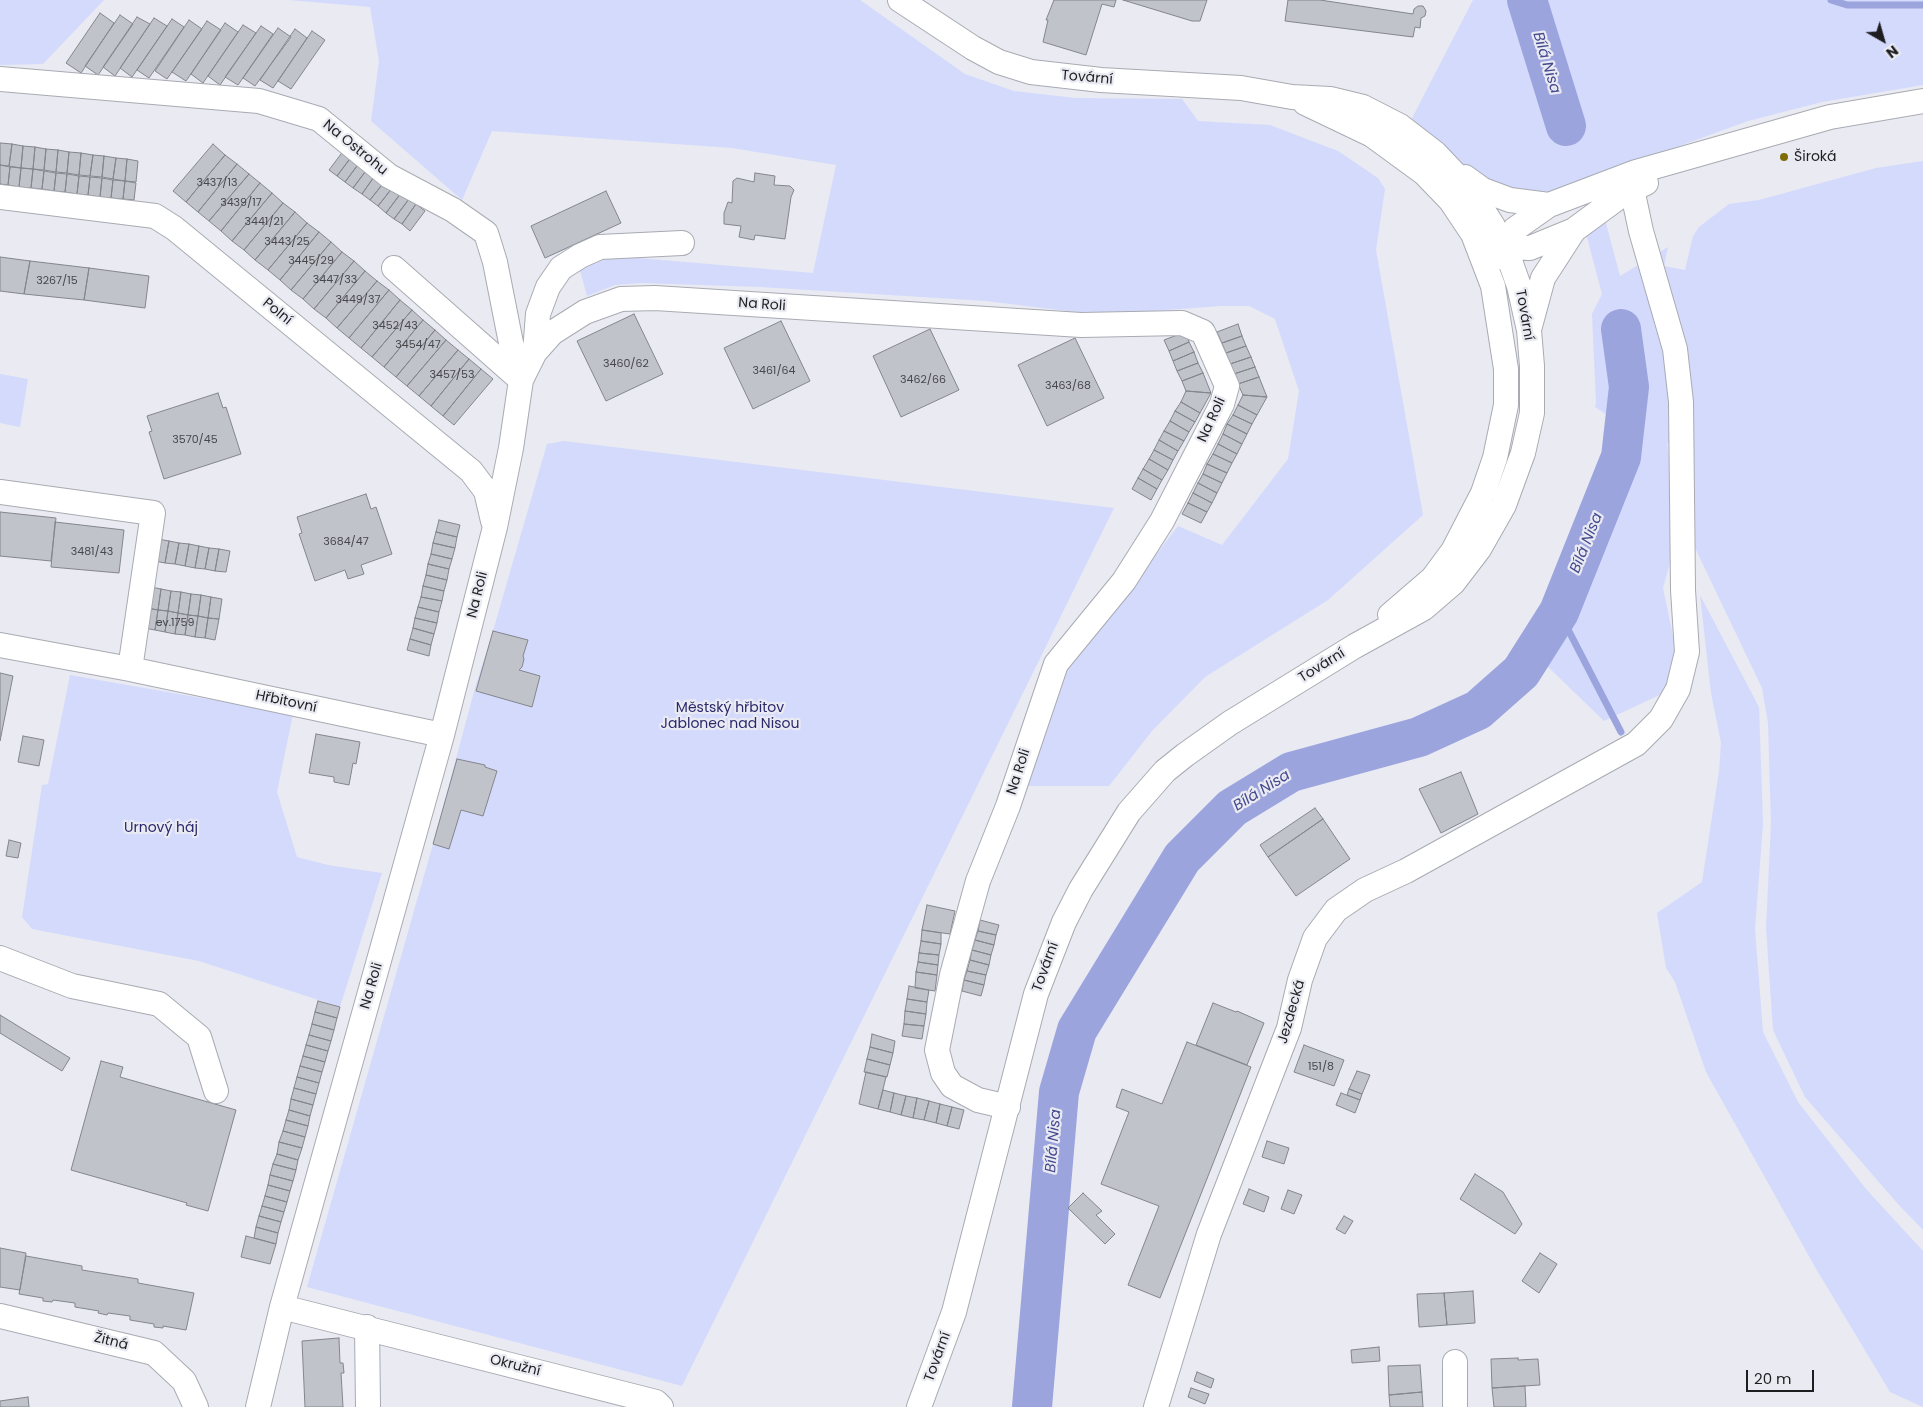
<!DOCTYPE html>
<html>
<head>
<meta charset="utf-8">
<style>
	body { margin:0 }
	#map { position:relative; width:1923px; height:1407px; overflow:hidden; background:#e9eaf2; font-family:Poppins,sans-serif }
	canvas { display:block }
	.north { position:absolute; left:1858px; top:15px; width:50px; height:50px; -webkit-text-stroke:4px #e9eaf2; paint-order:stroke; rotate:142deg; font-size:14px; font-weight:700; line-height:20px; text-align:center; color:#1e1e21 }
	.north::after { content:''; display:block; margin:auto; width:18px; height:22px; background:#1e1e21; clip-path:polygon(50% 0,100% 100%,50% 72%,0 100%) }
	.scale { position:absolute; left:1746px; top:1370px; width:68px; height:22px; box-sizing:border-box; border:2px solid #1e1e21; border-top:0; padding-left:6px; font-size:15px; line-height:18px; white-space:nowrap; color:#1e1e21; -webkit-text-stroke:4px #e9eaf2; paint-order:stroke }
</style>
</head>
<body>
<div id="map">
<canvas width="1923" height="1407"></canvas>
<div class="north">N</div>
<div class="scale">20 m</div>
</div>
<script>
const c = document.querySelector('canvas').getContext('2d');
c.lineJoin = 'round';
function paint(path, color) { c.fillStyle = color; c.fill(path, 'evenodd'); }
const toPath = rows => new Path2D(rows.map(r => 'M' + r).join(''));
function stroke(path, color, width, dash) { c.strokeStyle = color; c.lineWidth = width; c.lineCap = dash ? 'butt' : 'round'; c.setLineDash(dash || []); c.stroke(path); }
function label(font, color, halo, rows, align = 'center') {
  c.font = font + ' Poppins,sans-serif'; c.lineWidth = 4.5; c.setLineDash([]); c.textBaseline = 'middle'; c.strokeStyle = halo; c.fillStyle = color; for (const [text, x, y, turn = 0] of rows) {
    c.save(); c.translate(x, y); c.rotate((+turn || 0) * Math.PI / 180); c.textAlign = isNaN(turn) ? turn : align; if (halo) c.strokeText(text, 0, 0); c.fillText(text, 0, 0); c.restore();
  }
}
paint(toPath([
	[0,0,104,0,43,64,0,65],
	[289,0,860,0,965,74,1014,91,1075,98,1182,99,1198,121,1270,125,1338,151,1378,178,1385,189,1376,250,1423,515,1328,600,1205,677,1152,731,1109,786,1028,786,1068,669,1178,526,1222,545,1288,459,1299,391,1275,319,1249,306,1221,306,1100,315,986,301,760,287,642,283,615,285,587,296,579,267,604,255,813,273,836,165,732,148,492,131,462,200,371,121,379,61,370,7],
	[1473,0,1923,0,1923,85,1822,102,1748,121,1556,191,1536,194,1517,191,1481,178,1410,122],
	[1923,161,1923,1230,1898,1204,1805,1097,1773,1030,1766,928,1771,823,1768,723,1762,688,1686,529,1678,452,1667,443,1679,530,1663,588,1683,684,1604,721,1544,663,1578,602,1586,571,1600,544,1604,527,1635,444,1630,430,1595,407,1596,402,1592,314,1602,294,1583,222,1603,212,1620,276,1668,247,1664,266,1685,270,1693,236,1699,227,1729,204,1759,200,1876,168],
	[0,374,28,379,20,427,0,423],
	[564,441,1114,508,682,1386,307,1287,433,844,475,688,493,631,547,444],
	[1700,595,1759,707,1763,824,1755,929,1763,1032,1798,1102,1866,1189,1923,1251,1923,1407,1890,1392,1815,1267,1706,1072,1675,982,1666,968,1657,913,1702,882,1719,771,1721,743,1711,693],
	[70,675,293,714,277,792,297,857,328,865,382,873,340,1007,199,961,32,929,22,917,42,785,48,784]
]), '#d4dafc');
stroke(toPath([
	[1831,0,1847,5,1923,5],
	[1559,612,1621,732]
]), '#9ca4de', 7);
stroke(toPath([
	[1527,0,1566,126],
	[1032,1407,1059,1092,1077,1030,1182,858,1232,808,1291,772,1419,737,1478,710,1521,672,1559,612,1621,457,1629,387,1621,329]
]), '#9ca4de', 40);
const building = toPath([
	[1054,0,1116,0,1114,7,1102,4,1086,55,1043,42,1048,20,1046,20,1054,0],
	[1123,0,1207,0,1200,21,1192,21,1123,0],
	[1288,0,1320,0,1413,14,1414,9,1418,6,1423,6,1426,11,1425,16,1421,18,1420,28,1415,27,1413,37,1285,21,1288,0],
	[100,13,114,23,81,73,66,63,100,13],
	[120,15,133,24,98,75,85,66,120,15],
	[137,17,150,24,115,76,103,67,137,17],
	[154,18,167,26,132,77,120,68,154,18],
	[172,19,184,27,149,78,137,70,172,19],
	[189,20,202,29,167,79,155,71,189,20],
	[207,21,221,30,186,81,172,72,207,21],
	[225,23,238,32,203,83,191,74,225,23],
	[243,25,256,33,220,85,208,76,243,25],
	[261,26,273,34,238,85,225,77,261,26],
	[278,28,291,37,255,86,243,78,278,28],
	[295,29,307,38,273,88,260,80,295,29],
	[312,31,325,40,291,89,278,81,312,31],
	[0,143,12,144,9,166,0,165,0,143],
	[12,144,23,146,21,168,9,166,12,144],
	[213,144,225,155,186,202,173,191,213,144],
	[23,146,35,147,33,169,21,168,23,146],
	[35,147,46,149,44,170,33,169,35,147],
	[46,149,58,150,56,172,44,170,46,149],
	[58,150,69,152,67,173,56,172,58,150],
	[344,150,352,156,337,176,329,170,344,150],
	[69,152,81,153,79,175,67,173,69,152],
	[81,153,93,155,90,176,79,175,81,153],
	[93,155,104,156,102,177,90,176,93,155],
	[225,155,237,164,198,212,186,202,225,155],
	[104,156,116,158,113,179,102,177,104,156],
	[352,156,360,162,345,182,337,176,352,156],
	[116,158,127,159,125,181,113,179,116,158],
	[127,159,138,161,136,182,125,181,127,159],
	[360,162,368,168,353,188,345,182,360,162],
	[237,164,249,174,209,221,198,212,237,164],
	[0,165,10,167,8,185,0,184,0,165],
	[10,167,21,168,19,187,8,185,10,167],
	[21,168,33,169,31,188,19,187,21,168],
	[368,168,376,174,362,194,353,188,368,168],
	[33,169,44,171,42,189,31,188,33,169],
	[44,171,56,173,54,191,42,189,44,171],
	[56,173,67,174,65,192,54,191,56,173],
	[755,173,775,176,774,185,790,186,794,190,791,197,785,239,755,235,754,240,739,237,741,226,724,224,724,213,728,202,732,203,733,181,737,178,754,182,755,173],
	[67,174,79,176,77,194,65,192,67,174],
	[249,174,260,183,221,231,209,221,249,174],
	[376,174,385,181,370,200,362,194,376,174],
	[79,176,90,177,88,195,77,194,79,176],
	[90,177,102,178,100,197,88,195,90,177],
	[102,178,113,180,111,198,100,197,102,178],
	[113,180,125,181,123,199,111,198,113,180],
	[125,181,136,183,134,200,123,199,125,181],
	[385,181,393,187,378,206,370,200,385,181],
	[260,183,272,193,232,241,221,231,260,183],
	[393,187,401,193,386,213,378,206,393,187],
	[606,191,621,223,545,258,531,226,606,191],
	[272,193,283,203,244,250,232,241,272,193],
	[401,193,409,199,394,219,386,213,401,193],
	[409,199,416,204,402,224,394,219,409,199],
	[283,203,295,212,255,260,244,250,283,203],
	[416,204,425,211,410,231,402,224,416,204],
	[295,212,307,223,268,270,255,260,295,212],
	[307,223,319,232,280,280,268,270,307,223],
	[319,232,331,242,291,290,280,280,319,232],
	[331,242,342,252,303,299,291,290,331,242],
	[342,252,354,261,314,309,303,299,342,252],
	[0,257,30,261,24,294,0,291,0,257],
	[30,261,89,268,84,300,24,294,30,261],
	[354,261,365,271,326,318,314,309,354,261],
	[89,268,149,276,145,308,84,300,89,268],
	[365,271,377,281,337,328,326,318,365,271],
	[377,281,389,290,349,338,337,328,377,281],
	[389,290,400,300,361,348,349,338,389,290],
	[400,300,412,310,372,357,361,348,400,300],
	[412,310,423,320,384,367,372,357,412,310],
	[634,314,663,374,606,401,577,341,634,314],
	[423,320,435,330,396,377,384,367,423,320],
	[781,321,810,381,753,409,724,348,781,321],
	[1238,324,1242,336,1222,343,1217,332,1238,324],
	[930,329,959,390,901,417,873,356,930,329],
	[435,330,446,340,407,386,396,377,435,330],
	[1185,332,1189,342,1169,351,1164,340,1185,332],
	[1242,336,1246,346,1226,353,1222,343,1242,336],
	[1075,338,1104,398,1047,426,1018,365,1075,338],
	[446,340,458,350,419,396,407,386,446,340],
	[1189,342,1194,352,1173,361,1169,351,1189,342],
	[1246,346,1251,357,1230,364,1226,353,1246,346],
	[458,350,469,359,431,406,419,396,458,350],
	[1194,352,1198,363,1177,371,1173,361,1194,352],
	[1251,357,1255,367,1234,374,1230,364,1251,357],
	[469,359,481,369,443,416,431,406,469,359],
	[1198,363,1203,373,1182,381,1177,371,1198,363],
	[1255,367,1259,377,1238,384,1234,374,1255,367],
	[481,369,493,379,454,425,443,416,481,369],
	[1203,373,1211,393,1186,391,1182,381,1203,373],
	[1259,377,1267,397,1243,395,1238,384,1259,377],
	[1186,391,1211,393,1200,413,1181,402,1186,391],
	[218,393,223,408,226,407,241,454,164,479,149,432,152,431,147,416,218,393],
	[1243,395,1267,397,1257,415,1238,405,1243,395],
	[1181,402,1200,413,1195,422,1175,411,1181,402],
	[1238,405,1257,415,1252,424,1233,415,1238,405],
	[1175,411,1195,422,1189,432,1170,421,1175,411],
	[1233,415,1252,424,1247,434,1227,424,1233,415],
	[1170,421,1189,432,1184,441,1164,431,1170,421],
	[1227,424,1247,434,1242,444,1223,434,1227,424],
	[1164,431,1184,441,1178,451,1159,440,1164,431],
	[1223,434,1242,444,1237,454,1218,444,1223,434],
	[1159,440,1178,451,1173,460,1154,450,1159,440],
	[1218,444,1237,454,1232,463,1213,454,1218,444],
	[1154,450,1173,460,1168,470,1149,459,1154,450],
	[1213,454,1232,463,1227,473,1207,464,1213,454],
	[1149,459,1168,470,1162,480,1143,469,1149,459],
	[1207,464,1227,473,1222,483,1203,474,1207,464],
	[1143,469,1162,480,1157,489,1138,478,1143,469],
	[1203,474,1222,483,1217,493,1198,483,1203,474],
	[1138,478,1157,489,1151,500,1132,489,1138,478],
	[1198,483,1217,493,1212,503,1193,493,1198,483],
	[1193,493,1212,503,1207,512,1188,503,1193,493],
	[366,494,371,509,376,507,392,554,361,565,364,574,348,579,345,570,315,581,299,534,302,533,297,517,366,494],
	[1188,503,1207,512,1201,523,1182,514,1188,503],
	[0,512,56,518,51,561,0,556,0,512],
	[439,520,460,525,457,537,436,532,439,520],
	[55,522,124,530,119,573,51,567,55,522],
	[436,532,457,537,455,548,433,543,436,532],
	[158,539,169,541,165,563,155,561,158,539],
	[169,541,179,543,175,564,165,563,169,541],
	[179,543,189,544,185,566,175,564,179,543],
	[433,543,455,548,452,559,431,554,433,543],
	[189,544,199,546,195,568,185,566,189,544],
	[199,546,209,548,205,569,195,568,199,546],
	[209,548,219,549,215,571,205,569,209,548],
	[219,549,230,551,226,572,215,571,219,549],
	[431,554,452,559,449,569,428,564,431,554],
	[428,564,449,569,447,580,426,575,428,564],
	[426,575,447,580,444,591,423,586,426,575],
	[423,586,444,591,442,601,421,597,423,586],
	[151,587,161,589,158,610,147,608,151,587],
	[161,589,171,591,168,611,158,610,161,589],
	[171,591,181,592,178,613,168,611,171,591],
	[181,592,191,594,188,615,178,613,181,592],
	[191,594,201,595,198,616,188,615,191,594],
	[201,595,211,597,208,618,198,616,201,595],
	[211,597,222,599,219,619,208,618,211,597],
	[421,597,442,601,439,612,418,607,421,597],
	[418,607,439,612,437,623,415,618,418,607],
	[147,608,158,610,155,630,144,628,147,608],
	[158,610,168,611,165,632,155,630,158,610],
	[168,611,178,613,175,634,165,632,168,611],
	[178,613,188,615,185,635,175,634,178,613],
	[188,615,198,616,195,637,185,635,188,615],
	[198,616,208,618,205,638,195,637,198,616],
	[208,618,219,619,215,640,205,638,208,618],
	[415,618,437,623,434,634,413,628,415,618],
	[413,628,434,634,431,645,410,639,413,628],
	[493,631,528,640,523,656,524,659,522,667,519,670,540,676,532,707,476,691,493,631],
	[410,639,431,645,429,656,407,650,410,639],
	[0,673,13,676,0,741,0,673],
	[316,734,360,742,356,764,353,763,349,785,334,782,334,777,309,773,316,734],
	[23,736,44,740,39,766,18,762,23,736],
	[457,759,485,765,485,767,497,771,483,816,461,810,449,849,433,844,457,759],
	[1461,772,1478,814,1441,833,1419,789,1461,772],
	[1315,808,1323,819,1268,857,1260,845,1315,808],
	[1323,819,1350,859,1296,896,1268,857,1323,819],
	[9,840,21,843,18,858,6,856,9,840],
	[927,905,955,911,950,934,922,930,927,905],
	[980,920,999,925,996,935,978,931,980,920],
	[922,930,941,933,941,944,921,941,922,930],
	[978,931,996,935,994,945,975,940,978,931],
	[975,940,994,945,991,955,972,950,975,940],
	[921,941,941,944,939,955,919,953,921,941],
	[972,950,991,955,989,965,970,960,972,950],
	[919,953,939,955,938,965,918,962,919,953],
	[970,960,989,965,986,975,967,971,970,960],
	[918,962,938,965,937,975,916,972,918,962],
	[967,971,986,975,984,985,964,980,967,971],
	[916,972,937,975,935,991,915,988,916,972],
	[964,980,984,985,981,996,962,991,964,980],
	[909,986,929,990,927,1002,907,999,909,986],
	[907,999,927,1002,926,1014,905,1011,907,999],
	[318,1001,340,1007,337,1018,315,1012,318,1001],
	[1213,1003,1236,1012,1237,1011,1264,1023,1247,1065,1196,1045,1213,1003],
	[905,1011,926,1014,924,1026,904,1024,905,1011],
	[315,1012,337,1018,334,1030,312,1024,315,1012],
	[0,1015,70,1058,62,1071,0,1033,0,1015],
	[312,1024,334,1030,331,1041,309,1035,312,1024],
	[904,1024,924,1026,922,1039,902,1036,904,1024],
	[872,1034,895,1041,893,1053,870,1047,872,1034],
	[309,1035,331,1041,328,1051,306,1045,309,1035],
	[1187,1042,1251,1067,1160,1298,1128,1285,1159,1206,1101,1184,1129,1112,1116,1107,1122,1089,1162,1104,1187,1042],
	[306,1045,328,1051,325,1062,303,1056,306,1045],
	[1304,1045,1344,1060,1334,1086,1294,1072,1304,1045],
	[870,1047,893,1053,890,1065,867,1059,870,1047],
	[303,1056,325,1062,322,1072,300,1066,303,1056],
	[867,1059,890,1065,887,1077,864,1072,867,1059],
	[101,1061,123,1067,120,1077,236,1110,208,1211,186,1205,187,1203,71,1170,101,1061],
	[300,1066,322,1072,319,1083,297,1077,300,1066],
	[1357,1071,1370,1075,1362,1094,1349,1089,1357,1071],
	[866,1072,886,1077,878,1109,859,1104,866,1072],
	[297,1077,319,1083,316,1094,294,1088,297,1077],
	[294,1088,316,1094,313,1105,291,1099,294,1088],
	[1349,1089,1362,1094,1360,1100,1347,1095,1349,1089],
	[883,1090,894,1093,890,1112,878,1109,883,1090],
	[894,1093,906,1096,901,1115,890,1112,894,1093],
	[1341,1093,1360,1100,1355,1113,1336,1105,1341,1093],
	[906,1096,917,1098,913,1118,901,1115,906,1096],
	[917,1098,929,1101,924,1120,913,1118,917,1098],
	[291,1099,313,1105,310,1116,289,1110,291,1099],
	[929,1101,940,1104,936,1123,924,1120,929,1101],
	[940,1104,952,1107,947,1126,936,1123,940,1104],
	[952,1107,964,1110,959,1129,947,1126,952,1107],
	[289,1110,310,1116,308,1126,286,1120,289,1110],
	[286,1120,308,1126,305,1137,283,1131,286,1120],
	[283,1131,305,1137,302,1148,279,1142,283,1131],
	[1267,1141,1289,1148,1284,1164,1262,1157,1267,1141],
	[279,1142,302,1148,298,1160,277,1154,279,1142],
	[277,1154,298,1160,296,1170,273,1164,277,1154],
	[273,1164,296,1170,293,1181,270,1175,273,1164],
	[1475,1174,1503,1192,1522,1224,1515,1234,1460,1199,1475,1174],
	[270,1175,293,1181,290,1191,268,1185,270,1175],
	[268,1185,290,1191,287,1202,265,1196,268,1185],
	[1249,1189,1269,1197,1264,1212,1243,1204,1249,1189],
	[1288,1190,1302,1195,1294,1214,1281,1209,1288,1190],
	[1083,1193,1102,1211,1096,1215,1115,1234,1105,1244,1068,1208,1083,1193],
	[265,1196,287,1202,284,1212,262,1206,265,1196],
	[262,1206,284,1212,281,1222,259,1216,262,1206],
	[259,1216,281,1222,278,1233,256,1227,259,1216],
	[1344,1216,1353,1221,1345,1234,1336,1229,1344,1216],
	[256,1227,278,1233,276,1244,254,1238,256,1227],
	[246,1236,276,1244,270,1264,241,1257,246,1236],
	[0,1248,26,1253,20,1290,0,1287,0,1248],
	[1540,1253,1557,1264,1539,1293,1522,1281,1540,1253],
	[26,1256,82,1266,82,1270,138,1279,138,1283,194,1293,186,1330,163,1326,163,1328,154,1327,154,1324,130,1320,130,1316,108,1313,107,1315,98,1313,99,1311,75,1307,75,1303,53,1300,52,1302,43,1301,43,1298,19,1294,26,1256],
	[1473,1291,1475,1323,1447,1325,1444,1293,1473,1291],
	[1444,1293,1447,1325,1419,1327,1417,1294,1444,1293],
	[339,1338,340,1363,343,1363,344,1373,341,1373,343,1407,305,1407,302,1341,339,1338],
	[1379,1347,1380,1361,1352,1363,1351,1350,1379,1347],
	[1518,1358,1518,1360,1538,1359,1540,1385,1492,1388,1491,1359,1518,1358],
	[1420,1365,1422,1392,1389,1395,1388,1366,1420,1365],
	[1197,1372,1214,1379,1211,1388,1194,1381,1197,1372],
	[1525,1386,1526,1407,1494,1407,1492,1388,1525,1386],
	[1191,1388,1209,1394,1205,1404,1188,1397,1191,1388],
	[1422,1392,1423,1407,1390,1407,1389,1395,1422,1392],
	[28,1397,29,1407,0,1407,0,1401,28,1397]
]);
paint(building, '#c1c3cb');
stroke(building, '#84868d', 1);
const minor = toPath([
	[900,0,973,48,999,62,1031,72,1101,80,1241,88,1292,97,1330,99,1363,107,1400,126,1435,153,1470,190,1493,226,1509,258,1519,286,1529,330,1532,366,1532,413,1523,453,1504,505,1479,549,1453,583,1424,608,1355,646,1230,723,1185,755,1165,771,1129,812,1081,889,1064,922,1036,994,954,1312,919,1407],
	[0,79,259,101,319,119,389,176,453,210,486,233,495,262,511,343,521,380],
	[1305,103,1372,135,1424,173,1451,201,1473,234,1493,286,1498,318,1506,369,1506,405,1495,458,1483,493,1453,551,1433,578,1390,615],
	[1465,177,1483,190,1510,200,1549,205],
	[0,197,155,216,174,228,471,471,486,491,493,521],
	[1491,242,1504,247,1530,248,1574,230,1623,194,1646,183],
	[1498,257,1515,229,1549,205,1636,172,1830,117,1923,101],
	[394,268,521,380],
	[1530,326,1543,278,1574,230],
	[535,352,538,314,548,287,561,268,580,256,600,247,682,243],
	[0,492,153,513,130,669],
	[0,645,130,669,442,735],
	[0,958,72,986,159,1004,199,1037,216,1091],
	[282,1307,656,1402,661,1407],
	[0,1316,154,1353,184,1381,196,1407],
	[367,1327,368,1407],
	[1455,1362,1455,1407],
	[258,1407,282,1307,442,735,495,527,511,448,521,380,535,352,552,333,585,312,621,299,655,298,1081,325,1182,323,1203,332,1227,386,1222,404,1162,521,1124,581,1056,664,1008,806,978,881,952,975,937,1050,943,1073,952,1086,978,1100,1008,1107],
	[1156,1407,1209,1234,1289,1028,1300,980,1315,938,1336,910,1365,890,1406,871,1636,744,1661,719,1678,689,1687,652,1683,590,1681,402,1675,349,1641,231,1632,189]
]);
stroke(minor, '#a9abb2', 26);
stroke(minor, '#fff', 24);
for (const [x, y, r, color] of [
	[1784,157,5,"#7e6c07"]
]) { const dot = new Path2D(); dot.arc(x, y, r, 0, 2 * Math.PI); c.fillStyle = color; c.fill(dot); stroke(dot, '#e9eaf2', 2); }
label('11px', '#47474c', null, [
	["3437/13",217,183],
	["3439/17",241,203],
	["3441/21",264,222],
	["3443/25",287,242],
	["3445/29",311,261],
	["3447/33",335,280],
	["3267/15",57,281],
	["3449/37",358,300],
	["3452/43",395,326],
	["3454/47",418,345],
	["3460/62",626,364],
	["3461/64",774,371],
	["3457/53",452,375],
	["3462/66",923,380],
	["3463/68",1068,386],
	["3570/45",195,440],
	["3684/47",346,542],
	["3481/43",92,552],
	["ev.1759",175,623],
	["151/8",1321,1067]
]);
label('14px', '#1e1e21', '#e9eaf2', [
	["Tovární",1087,78,5],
	["Na Ostrohu",355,148,39],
	["Na Roli",762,305,4],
	["Polní",277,312,39],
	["Tovární",1524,315,80],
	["Na Roli",1212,420,-65],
	["Na Roli",478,595,-76],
	["Tovární",1322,666,-32],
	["Hřbitovní",286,702,12],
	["Na Roli",1019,772,-72],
	["Tovární",1046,967,-70],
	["Na Roli",372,986,-74],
	["Jezdecká",1292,1012,-74],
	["Žitná",111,1342,14],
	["Tovární",938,1357,-70],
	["Okružní",515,1366,14]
]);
label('14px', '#1e1e21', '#e9eaf2', [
	["Široká",1794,157]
], 'left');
label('14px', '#29296c', '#e9eaf2', [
	["Městský hřbitov",730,708],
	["Jablonec nad Nisou",730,724],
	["Urnový háj",161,828]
]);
label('italic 15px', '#44498f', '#e9eaf2', [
	["Bílá Nisa",1546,63,73],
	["Bílá Nisa",1587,543,-68],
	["Bílá Nisa",1262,791,-32],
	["Bílá Nisa",1054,1141,-85]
]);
</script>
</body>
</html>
